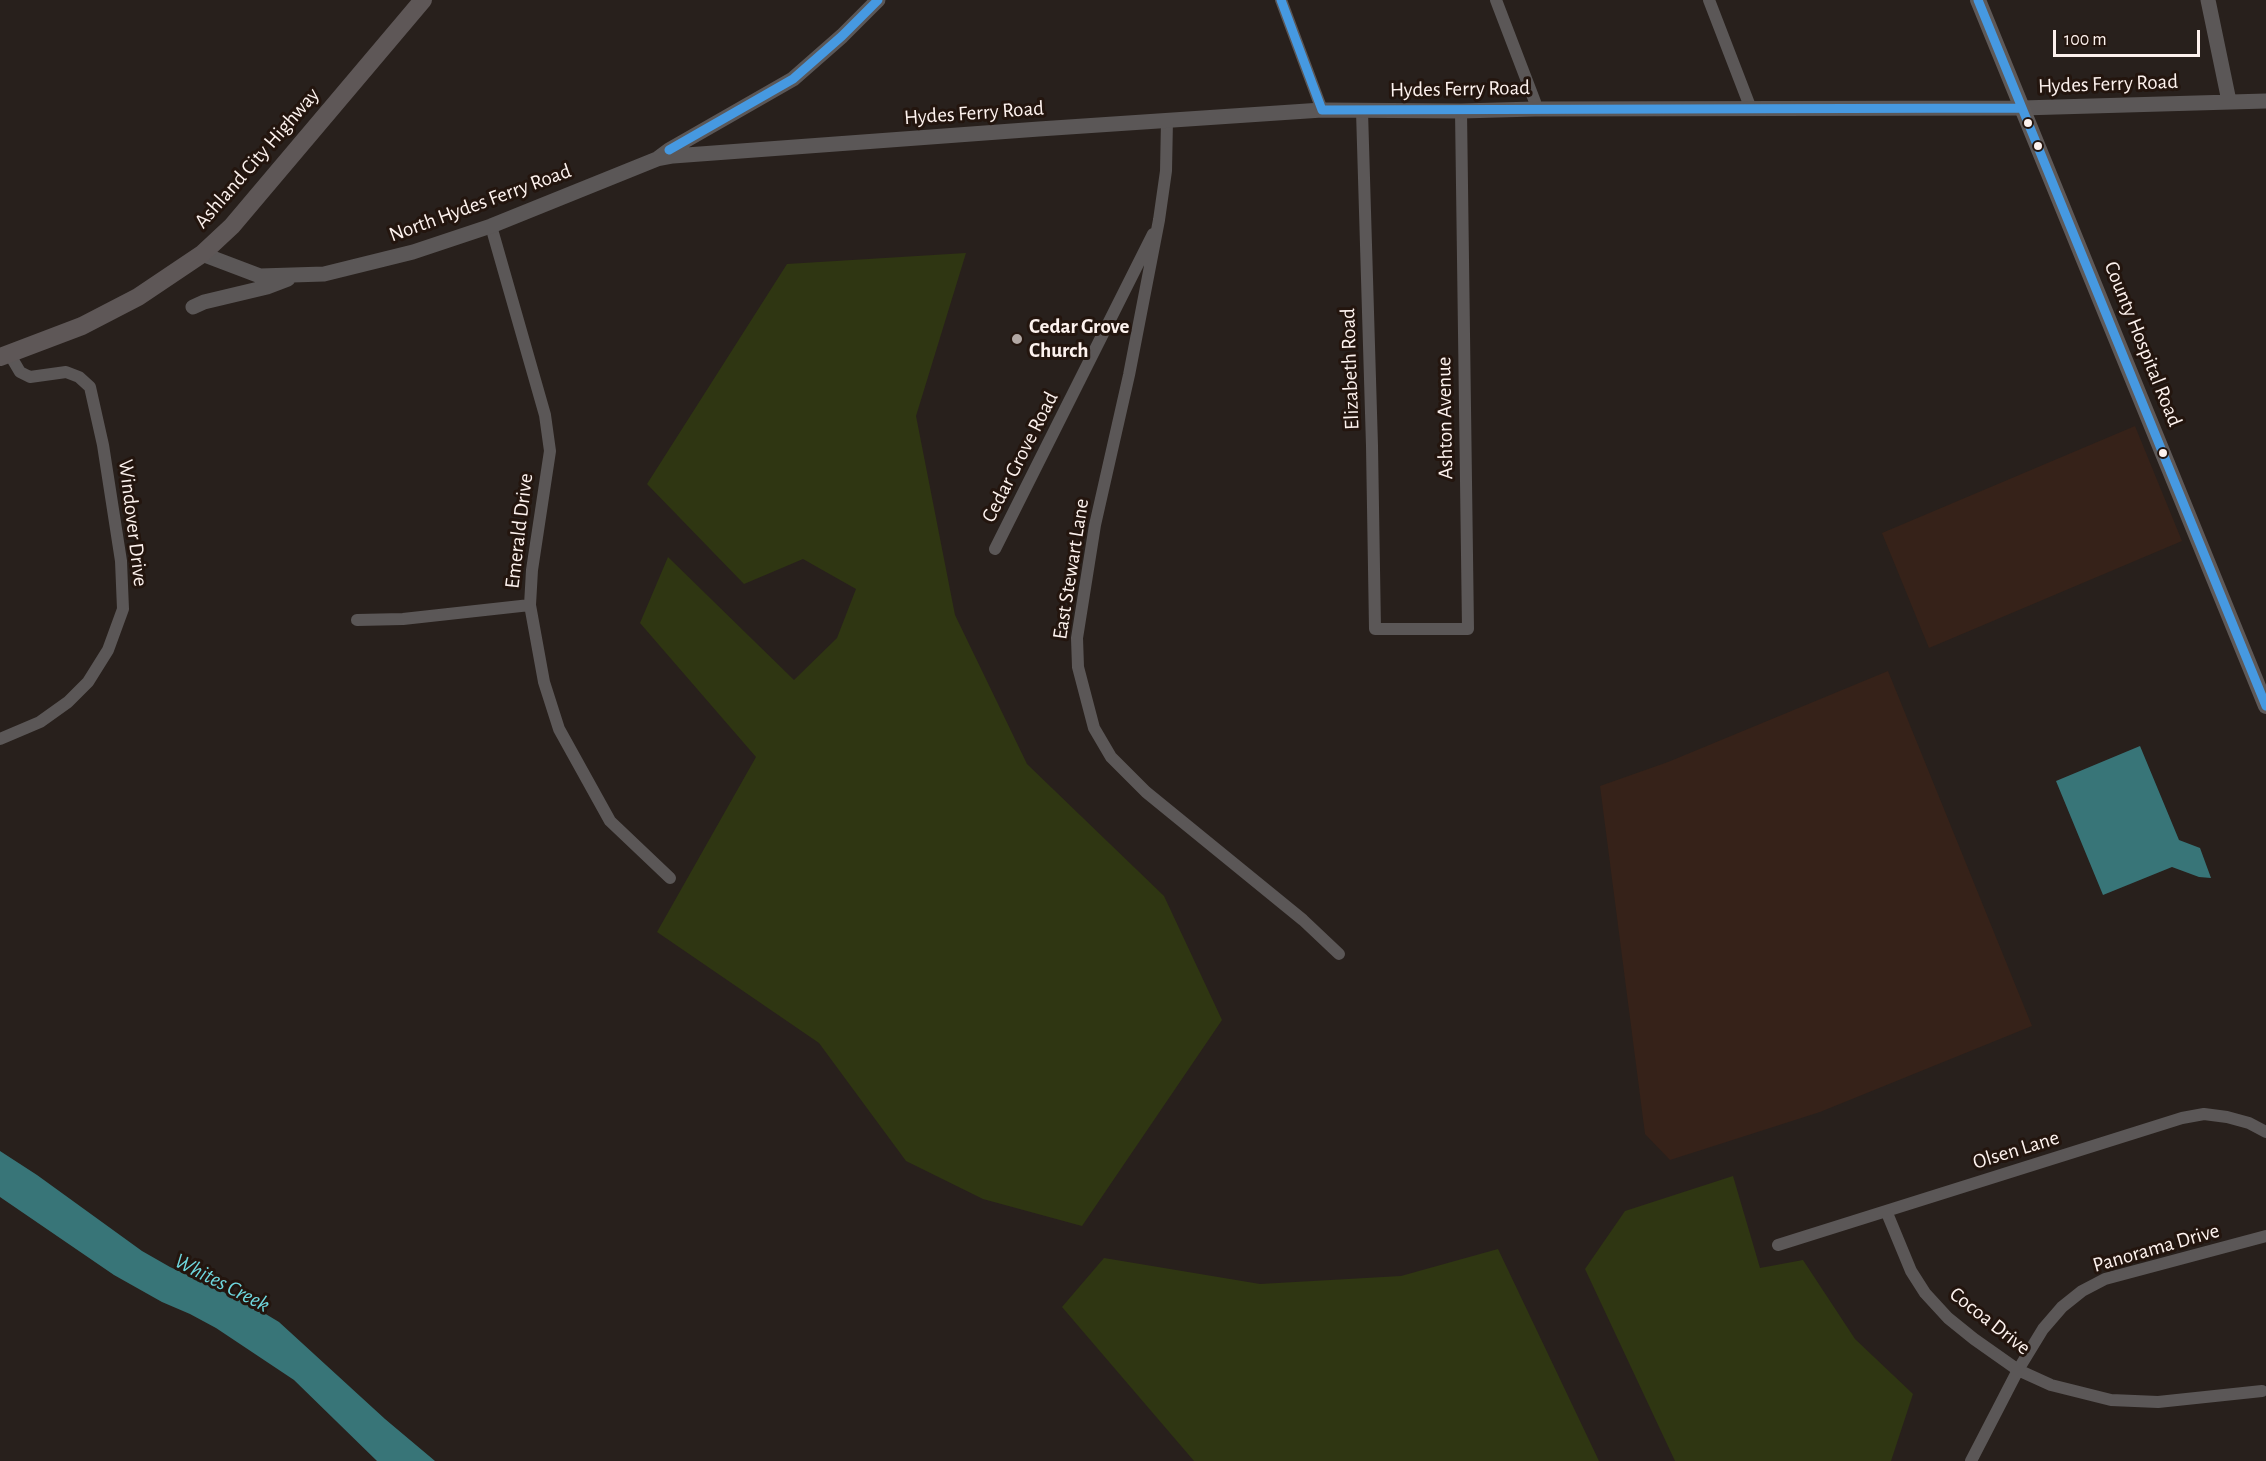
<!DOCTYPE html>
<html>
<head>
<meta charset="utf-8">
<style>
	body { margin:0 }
	#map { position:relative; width:2266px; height:1461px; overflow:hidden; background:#28201c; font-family:"Alegreya Sans",sans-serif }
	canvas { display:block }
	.scale { position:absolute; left:2053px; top:30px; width:147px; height:27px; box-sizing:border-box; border:3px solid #fdf2ee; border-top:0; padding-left:8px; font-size:18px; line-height:21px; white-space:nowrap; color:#fdf2ee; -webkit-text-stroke:4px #23150e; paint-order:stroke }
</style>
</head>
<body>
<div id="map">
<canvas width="2266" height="1461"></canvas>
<div class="scale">100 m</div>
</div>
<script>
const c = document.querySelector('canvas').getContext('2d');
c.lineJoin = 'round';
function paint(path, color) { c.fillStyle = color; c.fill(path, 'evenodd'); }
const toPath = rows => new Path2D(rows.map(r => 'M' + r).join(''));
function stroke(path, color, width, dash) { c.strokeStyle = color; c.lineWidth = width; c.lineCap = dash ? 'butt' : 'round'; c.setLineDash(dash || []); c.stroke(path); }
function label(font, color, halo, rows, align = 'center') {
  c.font = font + ' "Alegreya Sans",sans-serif'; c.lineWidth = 6; c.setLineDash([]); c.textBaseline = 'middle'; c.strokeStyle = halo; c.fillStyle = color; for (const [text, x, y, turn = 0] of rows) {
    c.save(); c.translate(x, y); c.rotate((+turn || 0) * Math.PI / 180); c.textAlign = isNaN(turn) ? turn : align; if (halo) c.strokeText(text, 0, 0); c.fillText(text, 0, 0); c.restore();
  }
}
paint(toPath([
	[2135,426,2182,541,1929,648,1882,533],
	[1888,671,2032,1026,1820,1112,1670,1160,1645,1134,1600,786,1668,762]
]), '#362219');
paint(toPath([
	[966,253,916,416,955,615,1027,764,1164,896,1222,1020,1082,1226,983,1199,906,1161,819,1043,657,932,756,757,640,623,668,557,794,680,837,638,856,589,803,559,744,584,647,484,787,264],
	[1733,1176,1760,1268,1803,1260,1855,1339,1913,1394,1891,1461,1675,1461,1585,1269,1625,1211],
	[1498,1249,1599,1461,1194,1461,1062,1307,1104,1258,1260,1284,1401,1276]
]), '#2f3612');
paint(toPath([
	[2140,746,2179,840,2200,848,2211,878,2199,877,2172,867,2103,895,2056,781],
	[0,1151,37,1175,142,1251,170,1267,249,1304,279,1322,385,1419,435,1461,377,1461,294,1380,216,1328,190,1314,162,1302,114,1275,0,1197]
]), '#387578');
stroke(toPath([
	[1281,0,1322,110],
	[1496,0,1535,102,1535,109],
	[1709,0,1751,109],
	[1362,111,1372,446,1375,629,1468,629,1461,111],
	[1167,120,1166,171,1159,220,1129,375,1095,525,1077,638,1078,667,1094,728,1111,757,1146,792,1303,920,1339,954],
	[491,226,545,415,550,451,532,570,530,605,544,682,559,729,610,821,670,878],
	[995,549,1153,234],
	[357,620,403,619,530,605],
	[0,739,40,722,68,702,88,682,108,650,123,609,121,561,103,445,90,387,79,377,66,372,30,377,20,372,10,355],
	[1887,1213,1911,1271,1925,1293,1948,1318,1974,1339,2018,1370,2051,1385,2111,1400,2158,1402,2262,1391],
	[1778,1245,2182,1118,2204,1114,2227,1117,2249,1123,2266,1132],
	[1971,1461,2018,1370,2043,1329,2062,1307,2082,1291,2105,1279,2266,1236]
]), '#5b5757', 12);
stroke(toPath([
	[2208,0,2229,101],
	[657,159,673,156,1039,129,1322,110,1461,111,1535,109,2022,108,2266,101],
	[202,254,260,276,324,274,413,252,491,226,657,159,669,150,793,79,842,36,878,0],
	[193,307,204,302,267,287,288,279]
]), '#5b5757', 15);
stroke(toPath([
	[1978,0,2266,706]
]), '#5e5958', 16);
stroke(toPath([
	[0,357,82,326,138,297,202,254,232,226,423,0]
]), '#5e5757', 18);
stroke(toPath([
	[1281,0,1322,110,2022,108],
	[1978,0,2266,706],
	[669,150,793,79,842,36,878,0]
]), '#4699e1', 9);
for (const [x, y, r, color] of [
	[2028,123,5,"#fdf2ee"],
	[2038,146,5,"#fdf2ee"],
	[1017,339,6,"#b2a8a4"],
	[2163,453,5,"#fdf2ee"]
]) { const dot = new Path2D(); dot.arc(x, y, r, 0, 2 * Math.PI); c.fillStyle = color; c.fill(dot); stroke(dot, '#23150e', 2); }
label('21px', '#fdf2ee', '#23150e', [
	["Hydes Ferry Road",2108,84,-2],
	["Hydes Ferry Road",1460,89,-1],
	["Hydes Ferry Road",974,113,-4],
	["Ashland City Highway",257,158,-49],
	["North Hydes Ferry Road",480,203,-20],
	["County Hospital Road",2143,344,68],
	["Elizabeth Road",1350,369,-92],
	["Ashton Avenue",1445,418,-91],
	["Cedar Grove Road",1020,457,-63],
	["Windover Drive",133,523,83],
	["Emerald Drive",519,531,-83],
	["East Stewart Lane",1071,569,-81],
	["Olsen Lane",2016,1150,-17],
	["Panorama Drive",2156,1248,-16],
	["Cocoa Drive",1990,1321,38]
]);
label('bold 21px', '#fdf2ee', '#23150e', [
	["Cedar Grove",1029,327],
	["Church",1029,351]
], 'left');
label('italic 22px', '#6fd8df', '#23150e', [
	["Whites Creek",222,1283,27]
]);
</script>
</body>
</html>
